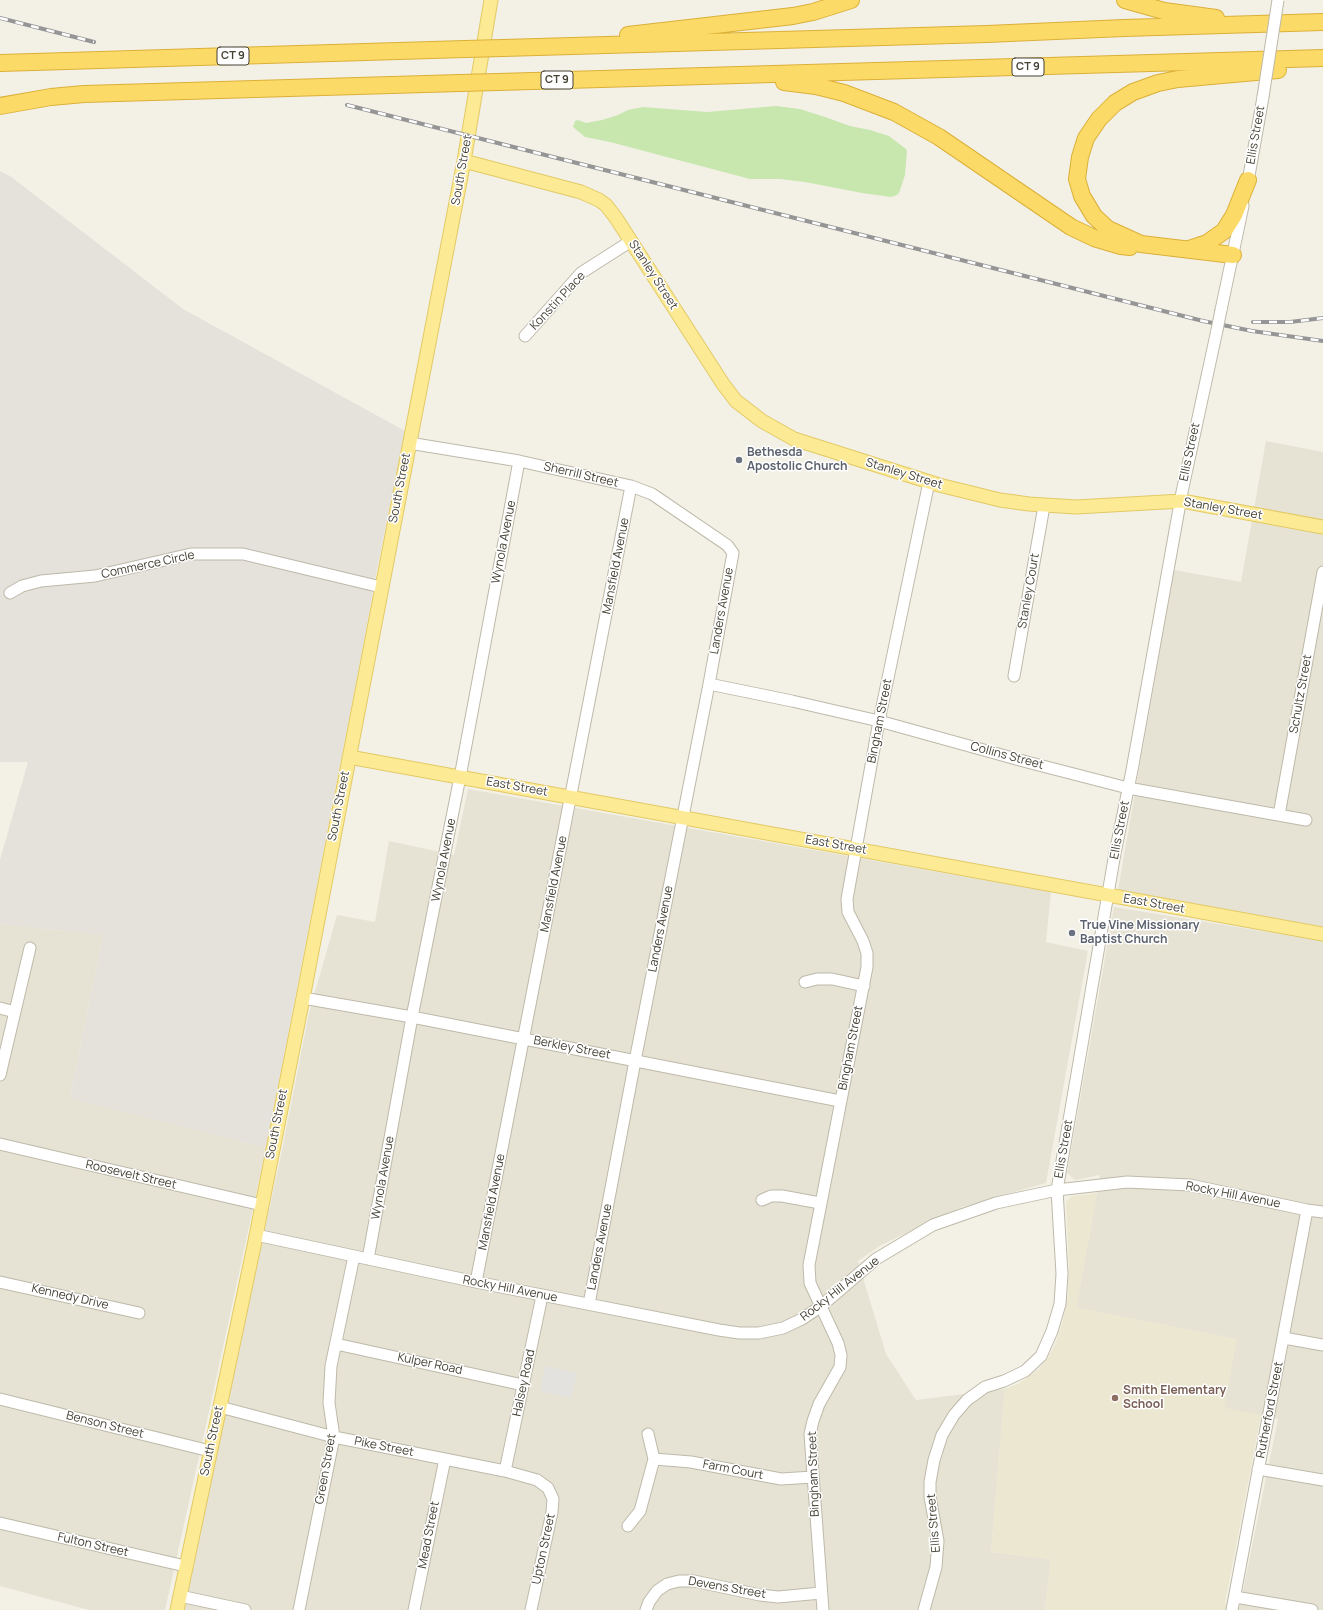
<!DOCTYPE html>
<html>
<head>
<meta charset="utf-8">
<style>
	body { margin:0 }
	canvas { display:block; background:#f3f0e6 }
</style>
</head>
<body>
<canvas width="1323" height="1610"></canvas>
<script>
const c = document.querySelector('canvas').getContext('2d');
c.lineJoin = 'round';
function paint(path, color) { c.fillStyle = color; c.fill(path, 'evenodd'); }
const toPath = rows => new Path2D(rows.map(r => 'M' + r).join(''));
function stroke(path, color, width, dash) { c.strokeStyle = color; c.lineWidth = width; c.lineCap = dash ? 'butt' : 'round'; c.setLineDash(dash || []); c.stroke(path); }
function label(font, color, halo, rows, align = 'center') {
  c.font = font + ' Manrope,sans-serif'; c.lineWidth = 3; c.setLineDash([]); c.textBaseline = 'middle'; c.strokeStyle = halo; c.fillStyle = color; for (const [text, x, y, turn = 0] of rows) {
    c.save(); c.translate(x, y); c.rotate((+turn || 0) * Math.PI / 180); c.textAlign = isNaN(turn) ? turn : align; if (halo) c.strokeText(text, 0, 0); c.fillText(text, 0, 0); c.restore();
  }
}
paint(toPath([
	[1266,441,1323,452,1323,931,1118,890,1174,570,1241,582],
	[468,789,1051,892,1046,942,1088,951,1046,1183,962,1207,881,1245,858,1261,886,1354,916,1400,1005,1389,991,1552,1051,1559,1045,1610,183,1610,282,1150,309,1013,337,915,375,922,389,841,454,855],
	[1114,907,1323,941,1323,1610,1239,1610,1278,1419,1223,1408,1236,1339,1076,1308,1100,1175,1075,1180,1067,1173],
	[0,924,103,935,70,1098,266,1148,212,1398,165,1610,89,1610,0,1586]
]), '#e7e3d4');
paint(toPath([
	[0,171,10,176,183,309,405,431,376,574,365,635,266,1148,70,1098,103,935,0,924,0,860,28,762,0,762]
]), '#e5e1db');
paint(toPath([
	[1097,1193,1076,1308,1237,1339,1224,1408,1261,1415,1225,1603,1240,1606,1239,1610,1045,1610,1051,1559,991,1552,1005,1389,1018,1384,1039,1369,1047,1359,1054,1347,1063,1321,1068,1294,1069,1266,1066,1202,1072,1196]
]), '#ece7d0');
paint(toPath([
	[776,106,800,109,825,117,850,126,870,130,889,136,906,149,907,151,905,175,899,193,897,195,891,197,862,193,805,182,780,179,750,179,610,142,585,137,573,127,575,121,578,120,586,123,602,120,618,115,628,110,643,107,707,112]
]), '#c8e7af');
paint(toPath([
	[545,1366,577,1373,571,1398,540,1391]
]), '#e4e2de');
const minor = toPath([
	[1247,187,1263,97],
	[1221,310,1243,206],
	[525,336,581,273,631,241],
	[409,443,519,461,631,486,652,494,727,545,733,553,709,684,635,1061,589,1304],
	[10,593,22,586,41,581,95,576,191,554,243,554,381,587],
	[1014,676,1044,506],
	[709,684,792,701,879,721,1027,762,1128,788,1306,820],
	[1279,815,1323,572],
	[805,982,817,979,832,979,864,986],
	[303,998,412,1017,840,1101],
	[0,1008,15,1012],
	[0,1075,30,948],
	[0,1144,262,1205],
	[762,1200,771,1196,782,1196,820,1203],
	[256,1235,476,1282,719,1330,739,1333,759,1333,783,1328,802,1319,820,1307,876,1259,933,1225,996,1203,1057,1190,1127,1182,1190,1185,1307,1210,1323,1212],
	[368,1259,412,1017,460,777,519,461],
	[0,1282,139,1313],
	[476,1282,631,486],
	[1284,1338,1323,1345],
	[336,1344,523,1385],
	[0,1399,210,1451],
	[220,1407,334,1437,505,1471,537,1480,548,1488,553,1499,552,1512,531,1610],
	[654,1459,691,1462,781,1479,813,1477],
	[1258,1469,1323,1480],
	[505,1471,542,1296],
	[0,1523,185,1566],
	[628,1526,640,1511,654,1459,648,1434],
	[180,1596,245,1610],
	[1235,1597,1312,1610],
	[299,1610,334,1437,329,1403,331,1366,354,1256],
	[414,1610,445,1459],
	[646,1610,649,1602,657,1591,667,1584,679,1581,694,1581,760,1595,778,1597,821,1593],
	[823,1610,810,1434,813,1421,819,1404,840,1367,841,1355,838,1343,810,1283,809,1265,867,967,867,953,863,941,848,912,847,899,879,721,929,482],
	[924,1610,936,1567,938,1541,930,1497,930,1482,934,1460,942,1435,954,1415,967,1400,985,1387,1004,1381,1025,1371,1041,1356,1052,1331,1060,1304,1062,1274,1057,1190,1115,853,1132,770,1182,492,1217,330],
	[1232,1610,1307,1210]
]);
const major = toPath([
	[464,161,581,192,599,200,606,205,616,218,723,384,736,401,762,421,794,439,939,485,1000,500,1029,504,1076,507,1182,501,1323,527],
	[349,757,1323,934],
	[177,1610,254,1246,303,998,464,161,491,0]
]);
const highway = toPath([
	[1125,0,1164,11,1216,18],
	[628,35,793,16,813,12,851,0],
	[503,48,987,34,1124,28,1323,22],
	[0,63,465,49],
	[498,82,1323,58],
	[784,82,816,86,844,93,894,112,939,137,1071,227,1094,238,1121,246,1130,247],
	[0,106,51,97,84,94,460,83],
	[1189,249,1207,243,1224,231,1234,215,1248,180],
	[1233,255,1141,244,1108,229,1094,216,1082,196,1077,179,1080,157,1086,138,1099,119,1115,103,1133,92,1158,83,1178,79,1278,70]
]);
stroke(minor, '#beb9a9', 13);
stroke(major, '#e2ca65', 15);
stroke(highway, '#dbb038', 18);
stroke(minor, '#fff', 11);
stroke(major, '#fdea95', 13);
stroke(highway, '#fcda68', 16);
const rail = toPath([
	[0,18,94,42],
	[347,105,1203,321,1252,331,1323,341],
	[1253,322,1290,322,1323,318]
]);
stroke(rail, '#959595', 4);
stroke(rail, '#fff', 2.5, [8]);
const minorBridge = toPath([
	[1263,97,1278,0],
	[1217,330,1221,310]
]);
const highwayBridge = toPath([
	[465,49,503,48],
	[460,83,498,82]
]);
stroke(minorBridge, '#beb9a9', 13, []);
stroke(highwayBridge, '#dbb038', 18, []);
stroke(minorBridge, '#fff', 11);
stroke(highwayBridge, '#fcda68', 16);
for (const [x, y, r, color] of [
	[739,460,4,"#6b7280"],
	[1072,933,4,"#6b7280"],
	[1115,1398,4,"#8d6e63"]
]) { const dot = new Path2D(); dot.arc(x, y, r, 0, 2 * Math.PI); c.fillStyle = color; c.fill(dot); stroke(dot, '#fff', 1.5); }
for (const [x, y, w] of [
	[233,56,32],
	[1028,67,32],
	[557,80,32]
]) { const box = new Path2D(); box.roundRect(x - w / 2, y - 9, w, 18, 3); c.fillStyle = '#fff'; c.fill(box); stroke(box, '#454135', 1); }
label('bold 11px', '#454135', null, [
	["CT 9",233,56],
	["CT 9",1028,67],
	["CT 9",557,80]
]);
label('12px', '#454135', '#fff', [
	["Ellis Street",1256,135,-80],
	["South Street",462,170,-80],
	["Stanley Street",653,275,57],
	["Konstin Place",558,301,-47],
	["Ellis Street",1190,452,-78],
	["Stanley Street",904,474,17],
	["Sherrill Street",581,475,13],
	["South Street",400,488,-79],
	["Stanley Street",1223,509,10],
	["Wynola Avenue",504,542,-79],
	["Commerce Circle",148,565,-12],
	["Mansfield Avenue",616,566,-79],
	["Stanley Court",1029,591,-80],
	["Landers Avenue",722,611,-80],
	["Schultz Street",1301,694,-80],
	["Bingham Street",880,721,-79],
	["Collins Street",1007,756,15],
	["East Street",517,787,10],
	["South Street",339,806,-79],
	["Ellis Street",1120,830,-79],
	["East Street",836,845,10],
	["Wynola Avenue",444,860,-79],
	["Mansfield Avenue",554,884,-79],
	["East Street",1154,904,10],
	["Landers Avenue",661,929,-79],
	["Berkley Street",572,1048,11],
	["Bingham Street",851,1048,-79],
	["South Street",277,1124,-79],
	["Ellis Street",1064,1149,-80],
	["Roosevelt Street",131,1175,13],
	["Wynola Avenue",383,1178,-80],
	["Rocky Hill Avenue",1233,1195,11],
	["Mansfield Avenue",492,1202,-79],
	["Landers Avenue",600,1247,-79],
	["Rocky Hill Avenue",510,1289,11],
	["Rocky Hill Avenue",840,1289,-38],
	["Kennedy Drive",70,1297,13],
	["Kulper Road",430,1364,12],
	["Halsey Road",524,1383,-78],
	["Rutherford Street",1270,1410,-79],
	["Benson Street",105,1425,14],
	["South Street",212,1441,-78],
	["Pike Street",384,1447,11],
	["Green Street",326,1469,-80],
	["Farm Court",733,1470,11],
	["Bingham Street",814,1474,-92],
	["Ellis Street",934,1523,-95],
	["Mead Street",429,1535,-79],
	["Fulton Street",93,1545,13],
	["Upton Street",544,1549,-78],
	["Devens Street",727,1588,10]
]);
label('bold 12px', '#5b616d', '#fff', [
	["Bethesda",747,453],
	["Apostolic Church",747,467],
	["True Vine Missionary",1080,926],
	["Baptist Church",1080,940]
], 'left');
label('bold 12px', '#785e54', '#fff', [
	["Smith Elementary",1123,1391],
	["School",1123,1405]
], 'left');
</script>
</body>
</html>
